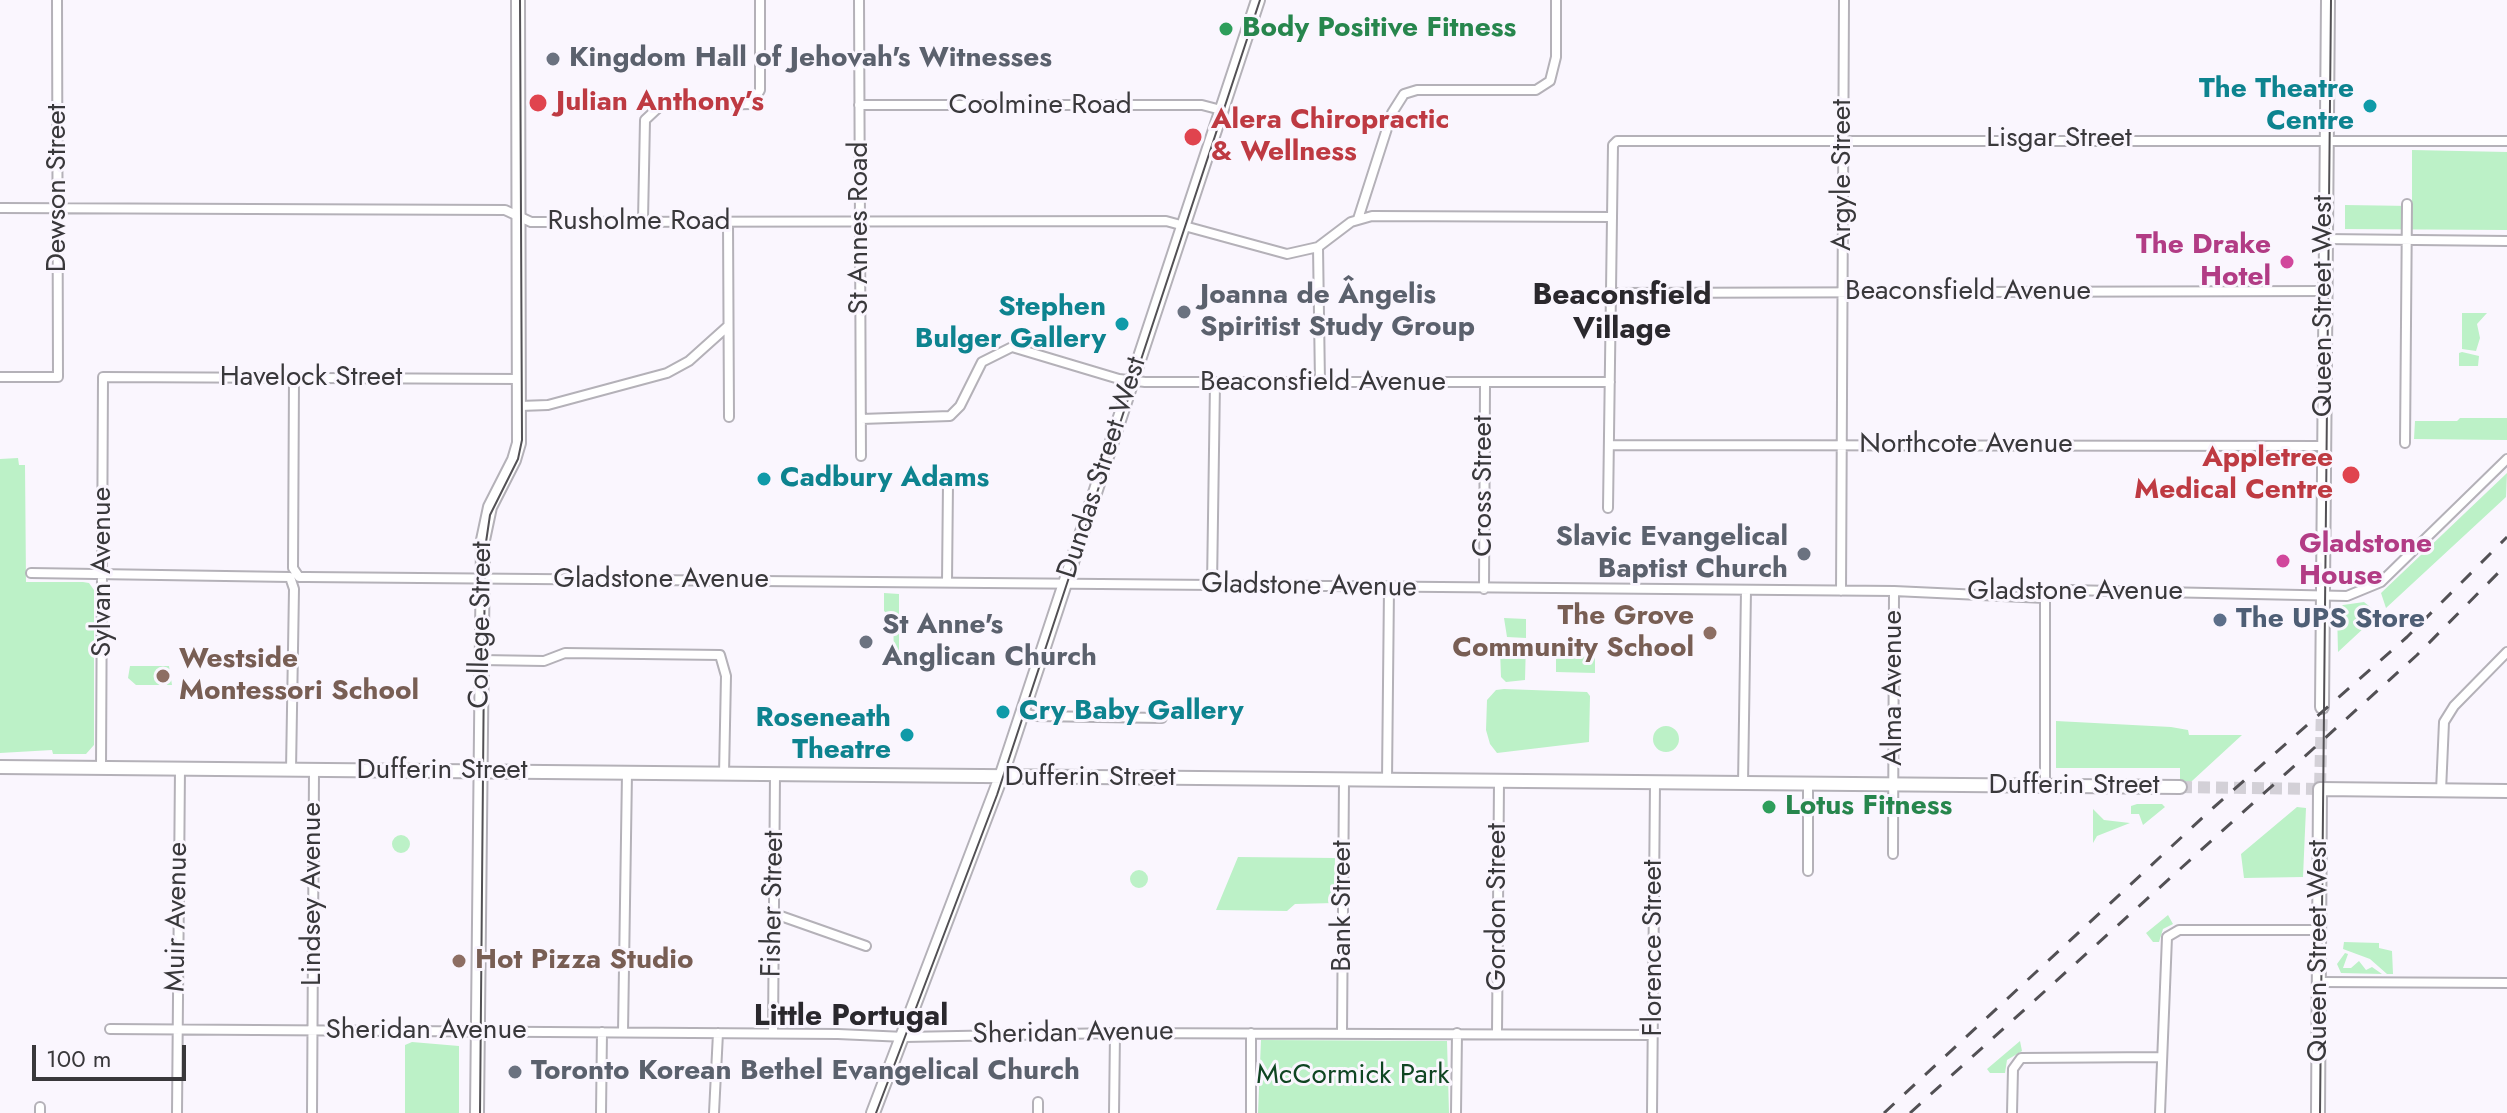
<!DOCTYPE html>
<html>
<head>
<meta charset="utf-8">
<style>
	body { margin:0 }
	#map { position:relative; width:2507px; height:1113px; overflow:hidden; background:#faf6fe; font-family:Jost,sans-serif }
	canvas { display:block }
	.scale { position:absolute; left:32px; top:1045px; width:154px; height:36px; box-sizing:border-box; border:4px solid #39383b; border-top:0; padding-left:10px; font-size:24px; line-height:28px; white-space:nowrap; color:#39383b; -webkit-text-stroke:6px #faf6fe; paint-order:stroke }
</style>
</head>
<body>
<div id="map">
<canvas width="2507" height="1113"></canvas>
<div class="scale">100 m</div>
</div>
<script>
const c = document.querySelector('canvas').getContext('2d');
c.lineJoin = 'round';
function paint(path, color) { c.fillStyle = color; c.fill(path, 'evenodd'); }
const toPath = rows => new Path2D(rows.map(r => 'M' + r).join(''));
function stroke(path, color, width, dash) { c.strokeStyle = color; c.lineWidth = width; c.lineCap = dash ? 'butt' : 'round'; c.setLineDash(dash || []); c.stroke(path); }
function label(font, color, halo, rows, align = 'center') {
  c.font = font + ' Jost,sans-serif'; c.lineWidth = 6; c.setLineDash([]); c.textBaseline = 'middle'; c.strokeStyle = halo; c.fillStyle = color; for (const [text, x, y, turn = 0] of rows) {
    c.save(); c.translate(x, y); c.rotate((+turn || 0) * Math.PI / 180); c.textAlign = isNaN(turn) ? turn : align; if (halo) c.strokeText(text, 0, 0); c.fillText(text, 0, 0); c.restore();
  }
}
paint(toPath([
	[2412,150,2507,152,2507,230,2345,229,2345,205,2412,206],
	[2462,313,2487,313,2477,324,2480,338,2476,351,2462,349],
	[2462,352,2479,356,2478,366,2459,366,2459,353],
	[2460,418,2507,418,2507,440,2414,439,2415,421,2457,421],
	[18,458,19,465,25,465,26,582,83,582,89,583,94,590,94,745,86,754,53,754,52,750,0,753,0,459],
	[2507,473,2506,497,2386,608,2381,593],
	[884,593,899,594,899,655,894,654,893,618,884,611],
	[2364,602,2379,614,2338,652,2337,610,2343,605],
	[1504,618,1526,619,1526,638,1507,637],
	[1504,641,1526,641,1525,680,1506,682,1501,677,1500,650],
	[1556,656,1595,657,1595,673,1556,672],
	[130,666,169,666,172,685,136,685,128,678],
	[1504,689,1587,692,1590,696,1589,742,1497,753,1490,744,1486,730,1487,700,1496,690],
	[2056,721,2171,727,2188,730,2189,735,2242,735,2180,792,2180,768,2056,768],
	'1653 739a13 13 0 1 1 26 0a13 13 0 1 1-26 0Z',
	[2137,804,2162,804,2165,807,2143,825,2139,814,2131,814,2131,806],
	[2297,807,2306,808,2303,877,2244,878,2241,854],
	[2093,809,2104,820,2130,823,2097,836,2093,843],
	'392 844a9 9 0 1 1 18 0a9 9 0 1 1-18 0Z',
	[1238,857,1335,858,1334,903,1295,904,1287,911,1216,910],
	'1130 879a9 9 0 1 1 18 0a9 9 0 1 1-18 0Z',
	[2168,915,2173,924,2163,929,2159,942,2153,942,2146,933],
	[2344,942,2379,943,2379,948,2392,951,2393,974,2387,974,2370,959,2343,949],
	[2345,953,2348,954,2343,968,2351,968,2359,961,2366,970,2372,967,2382,974,2341,973,2337,964],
	[1261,1040,1447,1041,1449,1113,1258,1113],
	[2020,1041,2022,1051,2007,1060,2005,1073,1990,1073,1987,1069],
	[412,1042,459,1046,459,1113,405,1113,405,1045]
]), '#bcf1c7');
stroke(toPath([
	[2180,787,2320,789,2322,707]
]), '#d3d0d7', 12, [12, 6]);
const street = toPath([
	[859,0,861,456],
	[859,105,1202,105,1221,110],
	[0,208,505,210,531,222,1166,221,1287,254,1318,247,1351,222,1372,216,1612,217],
	[1358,219,1392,113,1404,94,1417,90,1536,90,1550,81,1556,57,1556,0],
	[643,220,645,120,660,106,752,104,760,90,760,0],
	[728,222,729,417],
	[2325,239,2507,241],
	[1318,247,1320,383],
	[1612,293,2325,291],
	[0,377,58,377,57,0],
	[294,378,293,568,299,577,307,577,1894,591,2045,598,2050,593,2067,590,2347,596,2381,582,2507,459],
	[520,406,548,405,667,373,689,361,728,326],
	[861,419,950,416,960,406,982,362,1012,347,1119,379,1145,382,1610,382],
	[2405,443,2407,204],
	[1609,445,2323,446],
	[1608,508,1613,145,1617,141,2507,141],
	[31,573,290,577,294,589,291,770],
	[947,582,948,483],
	[1212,585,1215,383],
	[1484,589,1485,383],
	[1841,591,1844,0],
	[2045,598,2045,786],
	[481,660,544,661,565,653,720,655,726,676,724,774],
	[1022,712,1034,716,1162,718],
	[101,767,103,377,519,379],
	[1387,780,1389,588],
	[1743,784,1746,590],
	[1808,784,1808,871],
	[2441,791,2444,722,2454,706,2507,652],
	[1893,854,1894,591],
	[775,914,866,946],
	[2319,982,2507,983],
	[110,1029,838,1034,905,1037,1115,1033,1653,1035],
	[623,1032,627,773],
	[1342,1032,1344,780],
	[773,1033,775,774],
	[1497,1033,1499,782],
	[40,1113,40,1107],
	[177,1113,180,768],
	[312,1113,314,770],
	[601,1113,602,1032],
	[714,1113,718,1033],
	[1038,1113,1038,1102],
	[1114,1113,1115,1033],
	[1251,1113,1251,1033],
	[1456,1113,1457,1033],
	[1652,1113,1655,783],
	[2012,1113,2013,1069,2021,1058,2162,1057],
	[2160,1113,2167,937,2179,930,2319,930]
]);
const secondary = toPath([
	[2322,707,2328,0],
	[0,767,2180,787],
	[477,1113,483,540,490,507,514,460,519,443,518,0],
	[873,1113,1001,777,1258,0],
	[2318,1113,2320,789,2507,791]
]);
stroke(street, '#b4b1b8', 12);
stroke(secondary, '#b4b1b8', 16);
stroke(street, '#fff', 8);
stroke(secondary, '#fff', 12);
stroke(toPath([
	[480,1113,485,549,490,515,518,459,522,440,520,0],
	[876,1113,997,795,1260,0],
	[2320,1113,2331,0]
]), '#525054', 2);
stroke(toPath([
	[1884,1113,2213,808,2407,637,2507,537],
	[1910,1113,2417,655,2507,564]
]), '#525054', 3, [14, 14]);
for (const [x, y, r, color] of [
	[1226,29,8,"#2e9e5b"],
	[553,59,8,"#6b7280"],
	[538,103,10,"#e0444e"],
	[2370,106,8,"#0f9aa8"],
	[1193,137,10,"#e0444e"],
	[2287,262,8,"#d1479c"],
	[1184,312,8,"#6b7280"],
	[1122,324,8,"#0f9aa8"],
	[2351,475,10,"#e0444e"],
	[764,479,8,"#0f9aa8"],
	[1804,554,8,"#6b7280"],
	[2283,561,8,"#d1479c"],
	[2220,620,8,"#5c6f8a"],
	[1710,633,8,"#8d6e63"],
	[866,642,8,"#6b7280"],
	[163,676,8,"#8d6e63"],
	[1003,712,8,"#0f9aa8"],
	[907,735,8,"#0f9aa8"],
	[1769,807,8,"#2e9e5b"],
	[459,961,8,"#8d6e63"],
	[515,1072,8,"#6b7280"]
]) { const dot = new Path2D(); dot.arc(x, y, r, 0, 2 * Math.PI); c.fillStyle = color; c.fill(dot); stroke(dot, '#faf6fe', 3); }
label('bold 28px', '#27864d', '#faf6fe', [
	["Body Positive Fitness",1242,29],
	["Lotus Fitness",1785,807]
], 'left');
label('bold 28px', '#5b616d', '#faf6fe', [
	["Kingdom Hall of Jehovah's Witnesses",569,59],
	["Joanna de Ângelis",1200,296],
	["Spiritist Study Group",1200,328],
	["Slavic Evangelical",1788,538,"right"],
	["Baptist Church",1788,570,"right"],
	["St Anne's",882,626],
	["Anglican Church",882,658],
	["Toronto Korean Bethel Evangelical Church",531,1072]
], 'left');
label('bold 28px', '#0d838f', '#faf6fe', [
	["The Theatre",2354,90],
	["Centre",2354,122],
	["Stephen",1106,308],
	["Bulger Gallery",1106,340],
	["Cadbury Adams",780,479,"left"],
	["Cry Baby Gallery",1019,712,"left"],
	["Roseneath",891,719],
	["Theatre",891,751]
], 'right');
label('bold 28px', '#be3a42', '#faf6fe', [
	["Julian Anthony’s",556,103],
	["Alera Chiropractic",1211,121],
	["& Wellness",1211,153],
	["Appletree",2333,459,"right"],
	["Medical Centre",2333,491,"right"]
], 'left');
label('28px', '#39383b', '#faf6fe', [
	["Coolmine Road",1040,106],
	["Lisgar Street",2059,139],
	["Argyle Street",1843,175,-90],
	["Dewson Street",58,188,-90],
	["Rusholme Road",639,222],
	["St Annes Road",860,228,-90],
	["Beaconsfield Avenue",1968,292],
	["Queen Street West",2324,306,-90],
	["Havelock Street",311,378],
	["Beaconsfield Avenue",1323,383],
	["Northcote Avenue",1966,445],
	["Dundas Street West",1103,468,-72],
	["Cross Street",1484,486,-90],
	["Sylvan Avenue",103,572,-90],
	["Gladstone Avenue",661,580],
	["Gladstone Avenue",1309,587,1],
	["Gladstone Avenue",2075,592],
	["College Street",482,625,-89],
	["Alma Avenue",1894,688,-90],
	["Dufferin Street",442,771],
	["Dufferin Street",1090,778],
	["Dufferin Street",2074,786],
	["Lindsey Avenue",313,894,-90],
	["Fisher Street",774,904,-89],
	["Bank Street",1343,906,-90],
	["Gordon Street",1498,907,-90],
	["Muir Avenue",178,917,-89],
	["Florence Street",1654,948,-90],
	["Queen Street West",2319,951,-90],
	["Sheridan Avenue",426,1031],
	["Sheridan Avenue",1073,1034,-1]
]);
label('bold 28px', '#b23c85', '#faf6fe', [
	["The Drake",2271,246],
	["Hotel",2271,278],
	["Gladstone",2299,545,"left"],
	["House",2299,577,"left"]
], 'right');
label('bold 28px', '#785e54', '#faf6fe', [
	["The Grove",1694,617,"right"],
	["Community School",1694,649,"right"],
	["Westside",179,660],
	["Montessori School",179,692],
	["Hot Pizza Studio",475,961]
], 'left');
label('bold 28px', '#4e5e75', '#faf6fe', [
	["The UPS Store",2236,620]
], 'left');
label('28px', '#0f4522', '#faf6fe', [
	["McCormick Park",1353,1076]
]);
label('bold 30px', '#2a282d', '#faf6fe', [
	["Beaconsfield",1622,297],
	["Village",1622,331],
	["Little Portugal",851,1018]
]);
</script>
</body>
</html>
